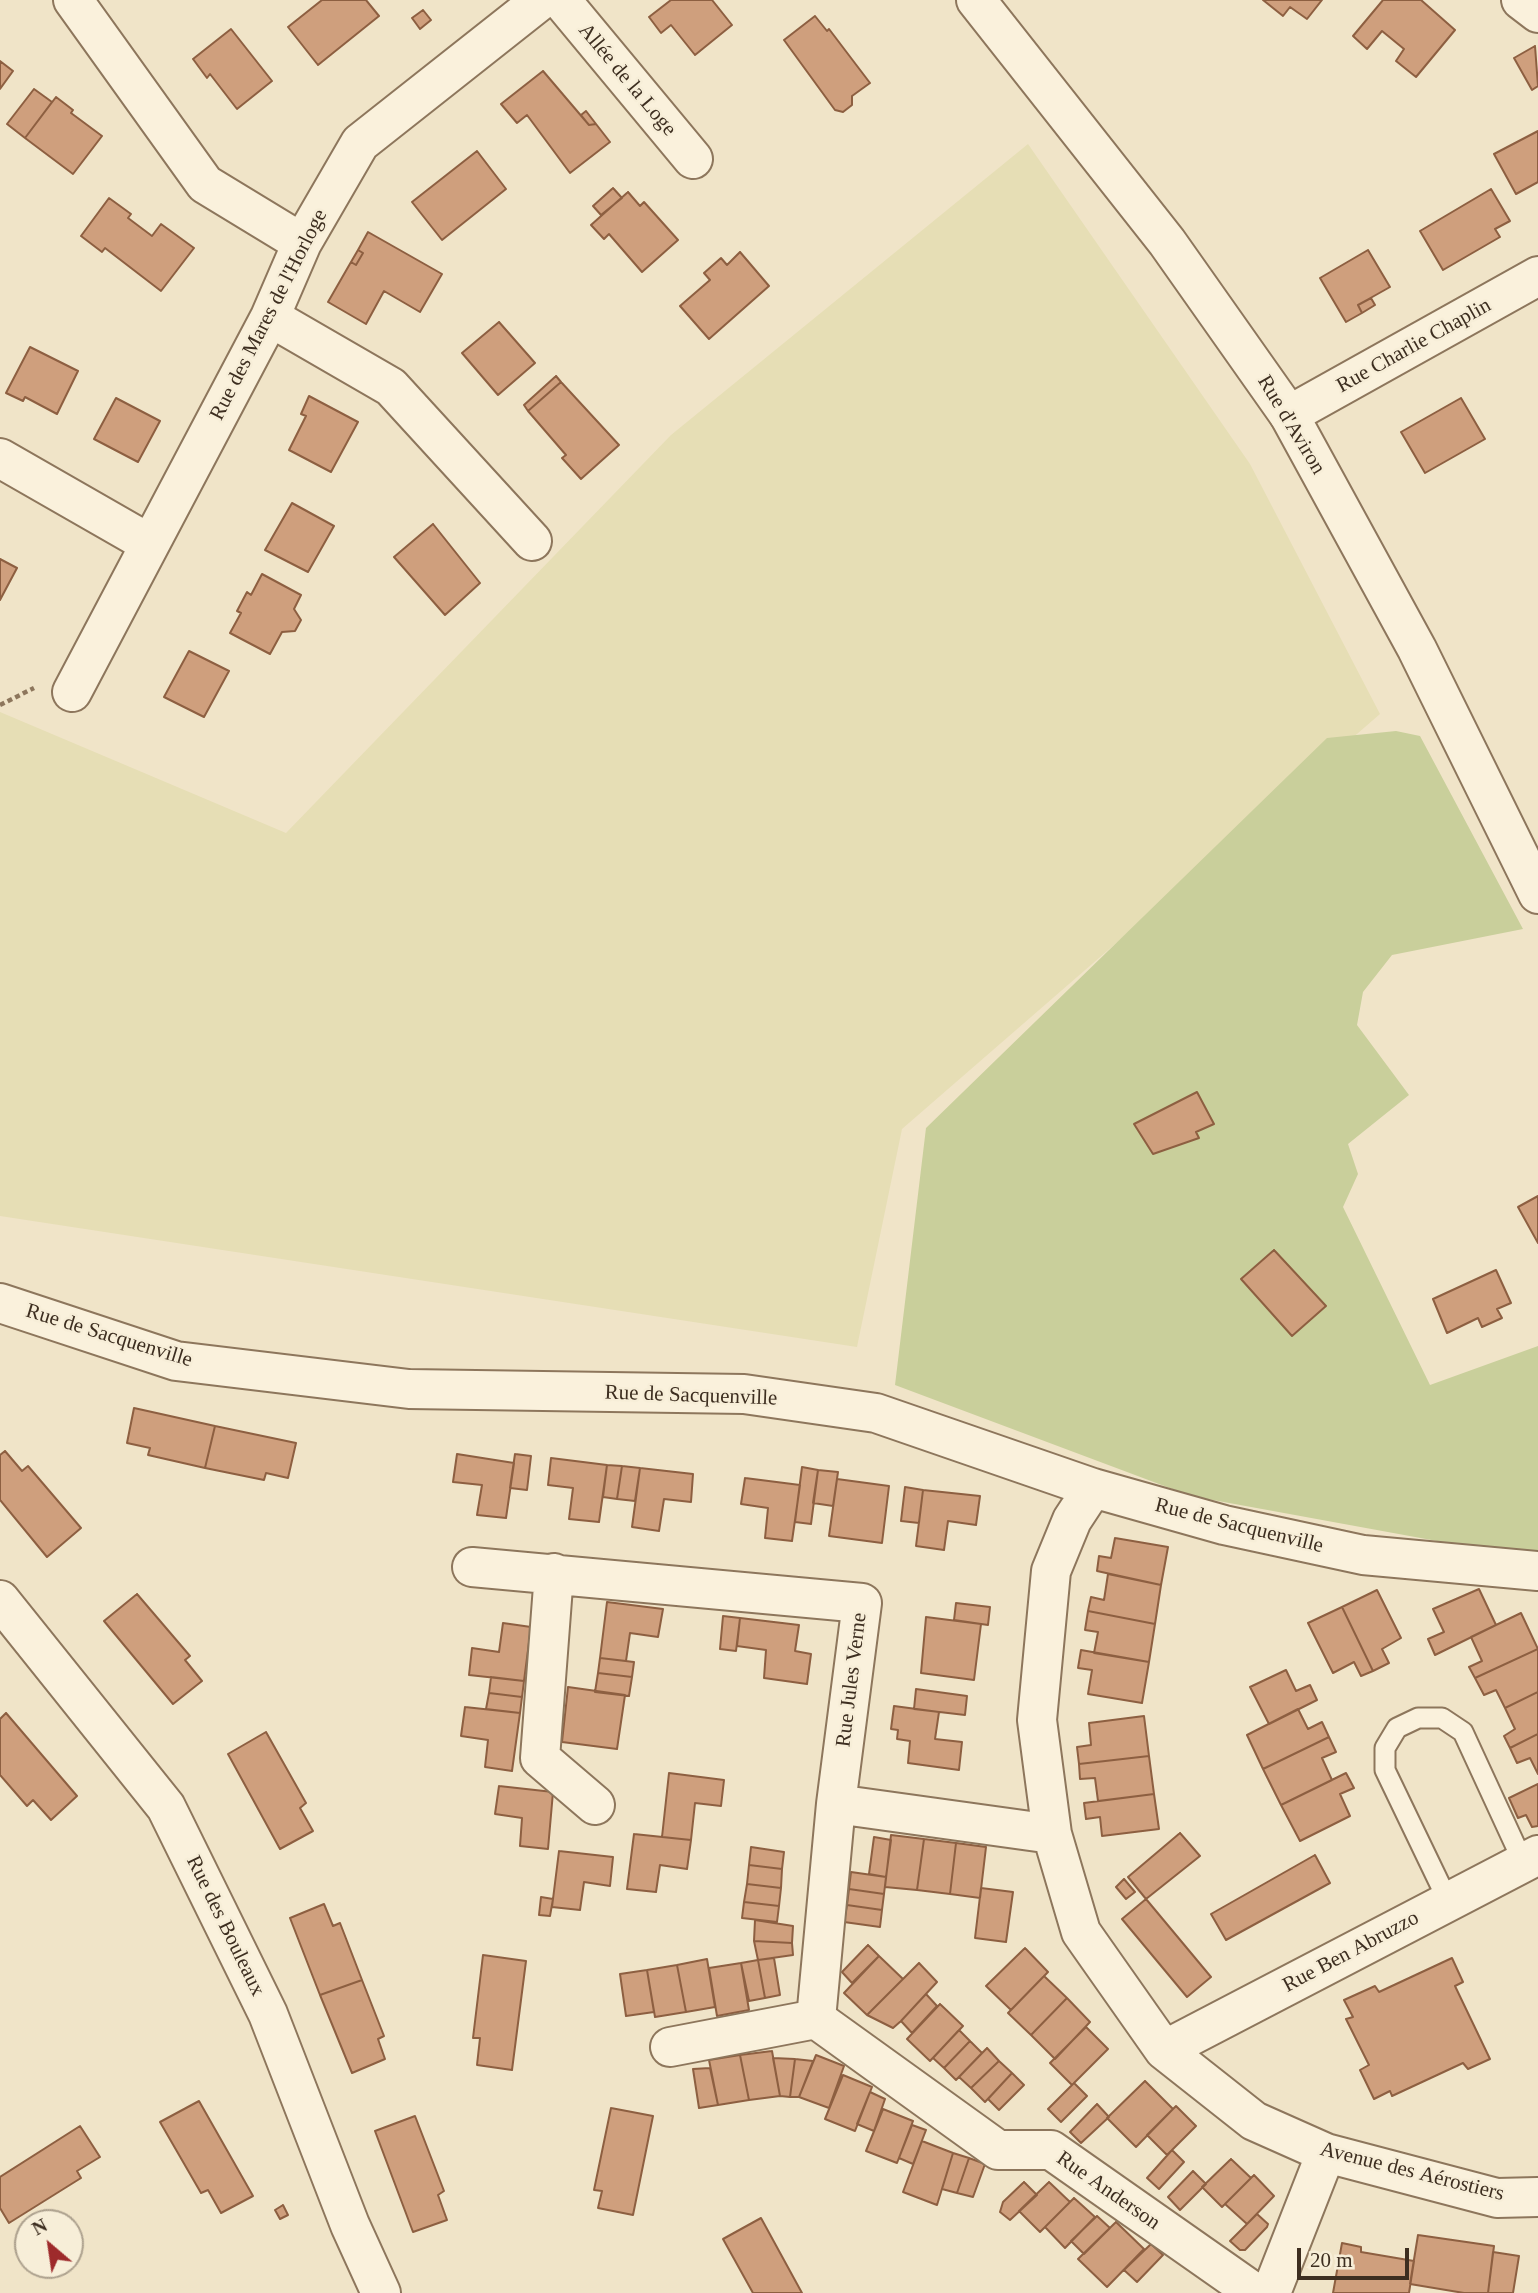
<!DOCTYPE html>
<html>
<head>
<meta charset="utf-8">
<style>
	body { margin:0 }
	#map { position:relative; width:1538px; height:2293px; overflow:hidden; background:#f0e4c8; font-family:Georgia,serif }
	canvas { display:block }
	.north { position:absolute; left:14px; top:2209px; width:70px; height:70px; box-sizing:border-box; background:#f7eed8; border:2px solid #ada18e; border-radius:50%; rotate:331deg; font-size:19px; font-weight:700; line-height:28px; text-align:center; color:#3d2e20 }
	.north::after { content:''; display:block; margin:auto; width:24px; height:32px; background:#9e2a2b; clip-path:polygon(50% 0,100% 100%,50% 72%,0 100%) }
	.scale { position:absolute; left:1297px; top:2248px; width:112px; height:32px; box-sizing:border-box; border:4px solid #3d2e20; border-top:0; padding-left:9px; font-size:21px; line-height:24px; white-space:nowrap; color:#3d2e20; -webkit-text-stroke:5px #f7eed8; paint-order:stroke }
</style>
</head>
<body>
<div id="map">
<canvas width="1538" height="2293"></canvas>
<div class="north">N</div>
<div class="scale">20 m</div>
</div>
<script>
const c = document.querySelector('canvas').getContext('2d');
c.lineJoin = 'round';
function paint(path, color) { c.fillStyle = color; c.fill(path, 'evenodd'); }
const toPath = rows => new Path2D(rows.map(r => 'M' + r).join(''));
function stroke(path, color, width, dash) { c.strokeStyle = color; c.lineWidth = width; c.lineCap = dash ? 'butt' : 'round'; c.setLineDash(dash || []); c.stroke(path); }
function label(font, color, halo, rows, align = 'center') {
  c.font = font + ' Georgia,serif'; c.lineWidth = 5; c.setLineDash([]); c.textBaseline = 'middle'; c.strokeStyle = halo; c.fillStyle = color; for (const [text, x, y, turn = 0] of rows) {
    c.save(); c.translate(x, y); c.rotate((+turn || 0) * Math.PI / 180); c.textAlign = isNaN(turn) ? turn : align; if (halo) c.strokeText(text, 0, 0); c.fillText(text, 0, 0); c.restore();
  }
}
paint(toPath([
	[1028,144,1250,464,1380,714,902,1129,857,1347,0,1216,0,712,286,833,671,435]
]), '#e6deb5');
paint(toPath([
	[1396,731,1420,736,1523,929,1392,955,1363,992,1357,1025,1409,1095,1348,1144,1358,1174,1343,1207,1430,1385,1538,1346,1538,1555,1519,1556,1191,1496,895,1385,926,1128,1327,738]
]), '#c9cf9b');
const building = toPath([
	[322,0,366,0,379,16,318,65,288,27,322,0],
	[671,0,712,0,732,25,695,55,671,25,661,33,649,17,671,0],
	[1263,0,1322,0,1307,19,1290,7,1283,16,1263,0],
	[1383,0,1421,0,1455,30,1416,77,1396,61,1404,49,1382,31,1367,49,1353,36,1383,0],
	[423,10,431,20,420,29,412,18,423,10],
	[815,16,827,31,829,29,870,83,852,96,852,105,843,112,835,110,784,40,815,16],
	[231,29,272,81,237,109,210,74,207,78,193,59,231,29],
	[1535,46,1538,86,1532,90,1514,58,1535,46],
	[0,61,13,71,0,89,0,61],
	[543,71,589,125,596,124,610,142,570,173,527,115,517,123,501,104,543,71],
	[34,89,52,102,25,138,7,124,34,89],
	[56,97,73,110,71,113,102,136,73,174,25,138,56,97],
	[586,111,596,124,589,125,581,115,586,111],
	[1538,131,1538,182,1516,194,1494,154,1538,131],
	[477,151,506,189,442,240,412,202,477,151],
	[613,188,622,198,601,215,593,206,613,188],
	[1491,189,1510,221,1495,229,1500,237,1443,270,1420,231,1491,189],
	[628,192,640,206,644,202,678,240,642,272,609,234,604,239,591,225,628,192],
	[109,198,131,214,128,218,152,236,161,224,194,248,161,291,105,248,102,252,81,236,109,198],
	[368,232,442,274,420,312,384,291,366,324,328,302,351,262,356,265,363,253,358,250,368,232],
	[358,250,363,253,356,265,351,262,358,250],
	[1368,250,1390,287,1358,305,1362,313,1346,322,1320,278,1368,250],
	[740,252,769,286,709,339,680,306,710,280,704,273,721,258,727,265,740,252],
	[1371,298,1375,305,1362,313,1358,305,1371,298],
	[499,322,535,363,498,395,462,353,499,322],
	[30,347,78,371,57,414,25,397,23,401,6,393,30,347],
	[556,376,561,382,528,411,524,405,556,376],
	[561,382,619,445,581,479,562,458,566,455,528,411,561,382],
	[309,396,358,422,331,472,289,450,306,416,301,414,309,396],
	[116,398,160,421,138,462,94,439,116,398],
	[1461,398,1485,439,1425,473,1401,432,1461,398],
	[292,503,334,526,308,572,265,550,292,503],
	[433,524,480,583,445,615,394,557,433,524],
	[0,559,17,568,0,600,0,559],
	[262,574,301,595,294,609,301,620,295,631,282,632,270,654,230,633,241,613,237,611,247,592,251,595,262,574],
	[189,651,229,671,204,717,164,697,189,651],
	[1197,1092,1214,1124,1196,1132,1199,1138,1153,1154,1134,1124,1197,1092],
	[1538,1196,1538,1243,1518,1207,1538,1196],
	[1274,1250,1326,1306,1292,1336,1241,1279,1274,1250],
	[1496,1270,1511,1303,1497,1309,1502,1318,1482,1327,1478,1318,1447,1333,1433,1299,1496,1270],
	[134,1408,215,1426,205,1468,148,1455,150,1448,127,1443,134,1408],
	[215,1426,296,1443,288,1478,266,1473,264,1480,205,1468,215,1426],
	[5,1451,22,1471,28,1466,81,1528,47,1557,0,1500,0,1455,5,1451],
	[457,1454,514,1463,506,1518,477,1515,482,1485,453,1482,457,1454],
	[515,1454,531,1456,527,1490,510,1488,515,1454],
	[551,1458,607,1465,599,1522,569,1519,573,1488,548,1485,551,1458],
	[607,1465,622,1466,617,1499,603,1497,607,1465],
	[622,1466,640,1468,635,1501,617,1499,622,1466],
	[802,1467,818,1470,811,1524,795,1522,802,1467],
	[640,1468,693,1474,691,1502,664,1499,659,1531,632,1527,640,1468],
	[818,1470,838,1472,833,1506,813,1503,818,1470],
	[745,1478,800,1485,792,1541,765,1538,768,1508,741,1504,745,1478],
	[837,1479,889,1486,882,1543,829,1536,837,1479],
	[905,1487,923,1490,919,1523,901,1521,905,1487],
	[923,1490,980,1496,976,1525,948,1521,944,1550,916,1546,923,1490],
	[1115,1538,1168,1547,1161,1585,1097,1571,1099,1556,1111,1558,1115,1538],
	[1108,1574,1161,1585,1155,1624,1088,1611,1091,1597,1104,1600,1108,1574],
	[1479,1589,1496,1625,1435,1655,1428,1639,1444,1632,1433,1609,1479,1589],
	[1377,1590,1401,1638,1382,1649,1389,1663,1373,1671,1342,1607,1377,1590],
	[137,1594,190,1656,185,1660,202,1681,173,1704,104,1621,137,1594],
	[607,1602,663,1609,658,1637,630,1633,626,1661,600,1658,607,1602],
	[956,1603,990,1607,988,1625,954,1620,956,1603],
	[1342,1607,1373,1671,1361,1676,1354,1662,1333,1673,1308,1623,1342,1607],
	[1088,1611,1155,1624,1149,1662,1094,1653,1098,1632,1085,1630,1088,1611],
	[1521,1613,1538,1649,1475,1678,1469,1667,1482,1661,1471,1637,1521,1613],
	[723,1616,740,1618,736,1651,720,1649,723,1616],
	[926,1617,981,1624,974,1680,921,1673,926,1617],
	[740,1618,799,1625,795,1651,811,1654,807,1684,764,1678,766,1650,737,1646,740,1618],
	[503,1623,531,1627,524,1681,469,1675,472,1648,499,1652,503,1623],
	[1538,1649,1538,1692,1505,1708,1496,1690,1484,1695,1475,1678,1538,1649],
	[1081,1650,1149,1662,1142,1703,1088,1694,1092,1670,1078,1668,1081,1650],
	[600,1658,634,1662,632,1677,598,1673,600,1658],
	[1286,1670,1296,1691,1310,1685,1317,1700,1269,1724,1250,1687,1286,1670],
	[598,1673,632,1677,629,1696,595,1692,598,1673],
	[491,1677,524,1681,522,1697,489,1693,491,1677],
	[568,1687,625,1695,617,1749,562,1742,568,1687],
	[916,1689,967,1696,965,1715,914,1709,916,1689],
	[1538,1692,1538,1734,1510,1748,1504,1736,1515,1729,1505,1708,1538,1692],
	[489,1693,522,1697,520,1713,486,1709,489,1693],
	[894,1706,939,1712,935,1739,962,1742,959,1770,908,1763,910,1741,897,1739,898,1730,891,1729,894,1706],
	[465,1707,520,1713,512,1771,485,1767,488,1740,461,1736,465,1707],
	[1298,1709,1308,1729,1322,1722,1329,1737,1263,1769,1247,1735,1298,1709],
	[6,1713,77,1796,51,1820,33,1800,27,1806,0,1775,0,1719,6,1713],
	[1144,1716,1149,1756,1079,1764,1077,1747,1091,1745,1089,1723,1144,1716],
	[266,1732,306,1803,300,1808,313,1831,280,1849,228,1754,266,1732],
	[1538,1734,1538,1774,1530,1758,1517,1763,1510,1748,1538,1734],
	[1329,1737,1336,1752,1322,1758,1332,1780,1281,1805,1263,1769,1329,1737],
	[1149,1756,1154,1794,1098,1801,1095,1778,1080,1779,1079,1764,1149,1756],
	[669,1773,724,1780,721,1806,695,1803,691,1840,662,1837,669,1773],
	[1346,1773,1354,1788,1340,1794,1350,1816,1300,1841,1281,1805,1346,1773],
	[1538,1784,1538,1826,1532,1827,1526,1815,1518,1818,1509,1798,1538,1784],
	[499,1786,553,1792,548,1849,520,1846,522,1818,495,1814,499,1786],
	[1154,1794,1159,1829,1102,1836,1100,1817,1086,1819,1084,1803,1154,1794],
	[1180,1833,1200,1856,1146,1899,1128,1877,1180,1833],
	[634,1834,691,1840,687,1869,660,1865,656,1892,627,1889,634,1834],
	[891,1835,924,1839,917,1890,885,1887,891,1835],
	[874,1837,891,1840,886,1877,869,1874,874,1837],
	[924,1839,956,1843,950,1894,917,1890,924,1839],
	[956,1843,986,1847,980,1898,950,1894,956,1843],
	[751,1847,784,1852,782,1869,749,1865,751,1847],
	[559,1851,613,1857,610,1886,584,1882,580,1910,552,1907,559,1851],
	[1315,1855,1330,1883,1226,1940,1211,1914,1315,1855],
	[749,1865,782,1869,781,1888,747,1884,749,1865],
	[851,1872,886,1877,884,1894,849,1889,851,1872],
	[1124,1879,1135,1892,1126,1899,1116,1887,1124,1879],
	[747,1884,781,1888,779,1906,744,1902,747,1884],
	[981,1888,1013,1892,1006,1942,975,1938,981,1888],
	[849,1889,884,1894,882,1910,847,1905,849,1889],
	[541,1897,553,1899,550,1916,539,1915,541,1897],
	[1146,1899,1211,1977,1187,1997,1122,1919,1146,1899],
	[744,1902,779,1906,777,1922,742,1918,744,1902],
	[324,1904,333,1926,340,1923,362,1980,320,1995,290,1918,324,1904],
	[847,1905,882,1910,880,1927,844,1922,847,1905],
	[755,1920,793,1926,792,1943,754,1941,755,1920],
	[754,1941,792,1943,793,1955,758,1960,754,1941],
	[868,1945,879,1956,852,1983,842,1972,868,1945],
	[1025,1948,1048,1972,1011,2010,986,1986,1025,1948],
	[483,1955,526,1961,512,2070,477,2065,480,2038,473,2038,483,1955],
	[879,1956,903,1979,867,2015,844,1993,879,1956],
	[774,1958,780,1995,765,1998,758,1960,774,1958],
	[1452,1958,1463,1982,1455,1986,1490,2059,1468,2069,1463,2063,1392,2096,1390,2091,1374,2099,1360,2070,1369,2065,1346,2019,1353,2017,1344,2000,1375,1986,1379,1992,1452,1958],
	[707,1959,715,2007,686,2012,677,1965,707,1959],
	[758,1960,765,1998,749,2001,741,1963,758,1960],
	[741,1963,749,2010,717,2016,709,1968,741,1963],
	[919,1963,937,1982,901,2021,893,2028,867,2015,919,1963],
	[677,1965,686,2012,655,2017,647,1970,677,1965],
	[647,1970,654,2012,626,2016,620,1974,647,1970],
	[1044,1976,1067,1998,1031,2035,1008,2013,1044,1976],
	[362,1980,384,2036,378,2039,385,2059,352,2073,320,1995,362,1980],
	[926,1994,937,2006,912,2033,901,2021,926,1994],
	[1067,1998,1090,2022,1055,2059,1031,2035,1067,1998],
	[940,2004,963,2026,930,2061,907,2039,940,2004],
	[1086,2027,1108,2049,1072,2085,1050,2063,1086,2027],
	[959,2030,970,2041,944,2068,933,2058,959,2030],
	[970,2041,982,2053,956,2080,944,2068,970,2041],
	[987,2048,999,2061,971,2088,959,2077,987,2048],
	[772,2051,780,2096,749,2100,740,2055,772,2051],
	[740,2055,749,2100,718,2105,709,2060,740,2055],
	[816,2055,844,2066,829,2108,799,2097,816,2055],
	[773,2058,795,2059,790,2097,780,2096,773,2058],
	[795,2059,813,2061,799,2097,790,2097,795,2059],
	[999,2061,1012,2073,985,2102,971,2088,999,2061],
	[710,2068,718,2105,699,2108,693,2069,710,2068],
	[1012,2073,1024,2085,999,2110,988,2099,1012,2073],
	[843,2075,872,2087,855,2131,825,2119,843,2075],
	[1145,2081,1173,2109,1136,2147,1107,2118,1145,2081],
	[1074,2083,1087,2096,1061,2122,1048,2109,1074,2083],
	[870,2092,885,2099,874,2131,857,2124,870,2092],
	[199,2101,253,2196,221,2213,208,2190,201,2193,160,2122,199,2101],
	[1097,2104,1109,2117,1081,2143,1070,2132,1097,2104],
	[1176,2106,1196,2126,1167,2155,1147,2135,1176,2106],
	[611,2108,653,2116,633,2215,598,2208,602,2191,594,2190,611,2108],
	[883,2109,913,2121,897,2163,866,2151,883,2109],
	[415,2116,444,2191,438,2195,447,2220,413,2232,375,2131,415,2116],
	[912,2125,926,2130,913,2164,899,2158,912,2125],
	[80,2126,100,2157,77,2171,81,2178,9,2223,0,2208,0,2177,80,2126],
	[922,2141,953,2153,937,2205,903,2192,922,2141],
	[1172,2150,1184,2162,1159,2189,1147,2178,1172,2150],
	[953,2153,969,2158,957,2193,942,2189,953,2153],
	[969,2158,985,2164,973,2197,957,2193,969,2158],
	[1231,2159,1251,2178,1222,2207,1202,2187,1231,2159],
	[1193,2171,1206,2184,1180,2210,1168,2197,1193,2171],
	[1254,2175,1274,2196,1247,2224,1225,2204,1254,2175],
	[1024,2182,1037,2195,1010,2220,1000,2212,1003,2202,1024,2182],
	[1049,2182,1070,2202,1040,2232,1019,2211,1049,2182],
	[1074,2198,1095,2217,1065,2248,1045,2227,1074,2198],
	[283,2205,288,2215,280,2219,275,2210,283,2205],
	[1257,2214,1268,2224,1267,2227,1245,2250,1240,2250,1230,2241,1257,2214],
	[1097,2216,1110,2228,1084,2254,1071,2241,1097,2216],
	[761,2218,802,2293,753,2293,723,2239,761,2218],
	[1116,2222,1144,2249,1107,2287,1078,2259,1116,2222],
	[1418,2235,1494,2246,1488,2293,1464,2293,1410,2284,1418,2235],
	[1342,2243,1361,2247,1361,2252,1414,2261,1409,2293,1333,2293,1342,2243],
	[1151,2244,1163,2255,1137,2282,1124,2270,1151,2244],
	[1493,2252,1519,2256,1513,2293,1488,2293,1493,2252]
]);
paint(building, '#cf9f7d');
stroke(building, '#8d5f41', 2);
const service = toPath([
	[1448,1901,1385,1770,1385,1748,1397,1728,1418,1718,1442,1718,1463,1732,1523,1862]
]);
const minor = toPath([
	[73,0,205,184,302,243],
	[561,0,693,159],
	[1521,0,1538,13],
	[270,317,391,387,532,541],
	[1289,415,1538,276],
	[0,458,150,544],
	[72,692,270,317,302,243,360,143,541,0],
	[0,1303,176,1361,409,1389,744,1394,876,1413,1093,1488,1224,1525,1363,1555,1538,1571],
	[1093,1488,1072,1520,1051,1571,1037,1720,1052,1834,1081,1932,1164,2050,1254,2121,1326,2153,1497,2198,1538,2197],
	[472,1567,862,1603,836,1804,1052,1834],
	[554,1573,540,1758,595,1805],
	[0,1600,166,1807,268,2014,350,2225,381,2293],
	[816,2019,998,2150,1051,2150,1255,2293],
	[670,2047,816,2019,836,1804],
	[1164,2050,1538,1855],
	[1271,2293,1326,2153]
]);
const tertiary = toPath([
	[976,0,1167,242,1289,415,1417,649,1538,894]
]);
stroke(service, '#8d765c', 23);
stroke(minor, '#8d765c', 42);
stroke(tertiary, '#8d765c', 42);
stroke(toPath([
	[0,705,34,688]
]), '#8d765c', 4.5, [5, 3.5]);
stroke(service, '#faf1dc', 19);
stroke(minor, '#faf1dc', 38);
stroke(tertiary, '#faf1dc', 38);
label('21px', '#3d2e20', '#f7eed8', [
	["Allée de la Loge",627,80,50],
	["Rue des Mares de l'Horloge",269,315,-63],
	["Rue Charlie Chaplin",1414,346,-29],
	["Rue d'Aviron",1291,425,59],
	["Rue de Sacquenville",109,1336,17],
	["Rue de Sacquenville",691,1396,2],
	["Rue de Sacquenville",1239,1526,14],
	["Rue Jules Verne",852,1680,-83],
	["Rue des Bouleaux",225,1926,64],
	["Rue Ben Abruzzo",1351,1952,-28],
	["Avenue des Aérostiers",1412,2172,14],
	["Rue Anderson",1108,2191,35]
]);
</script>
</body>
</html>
